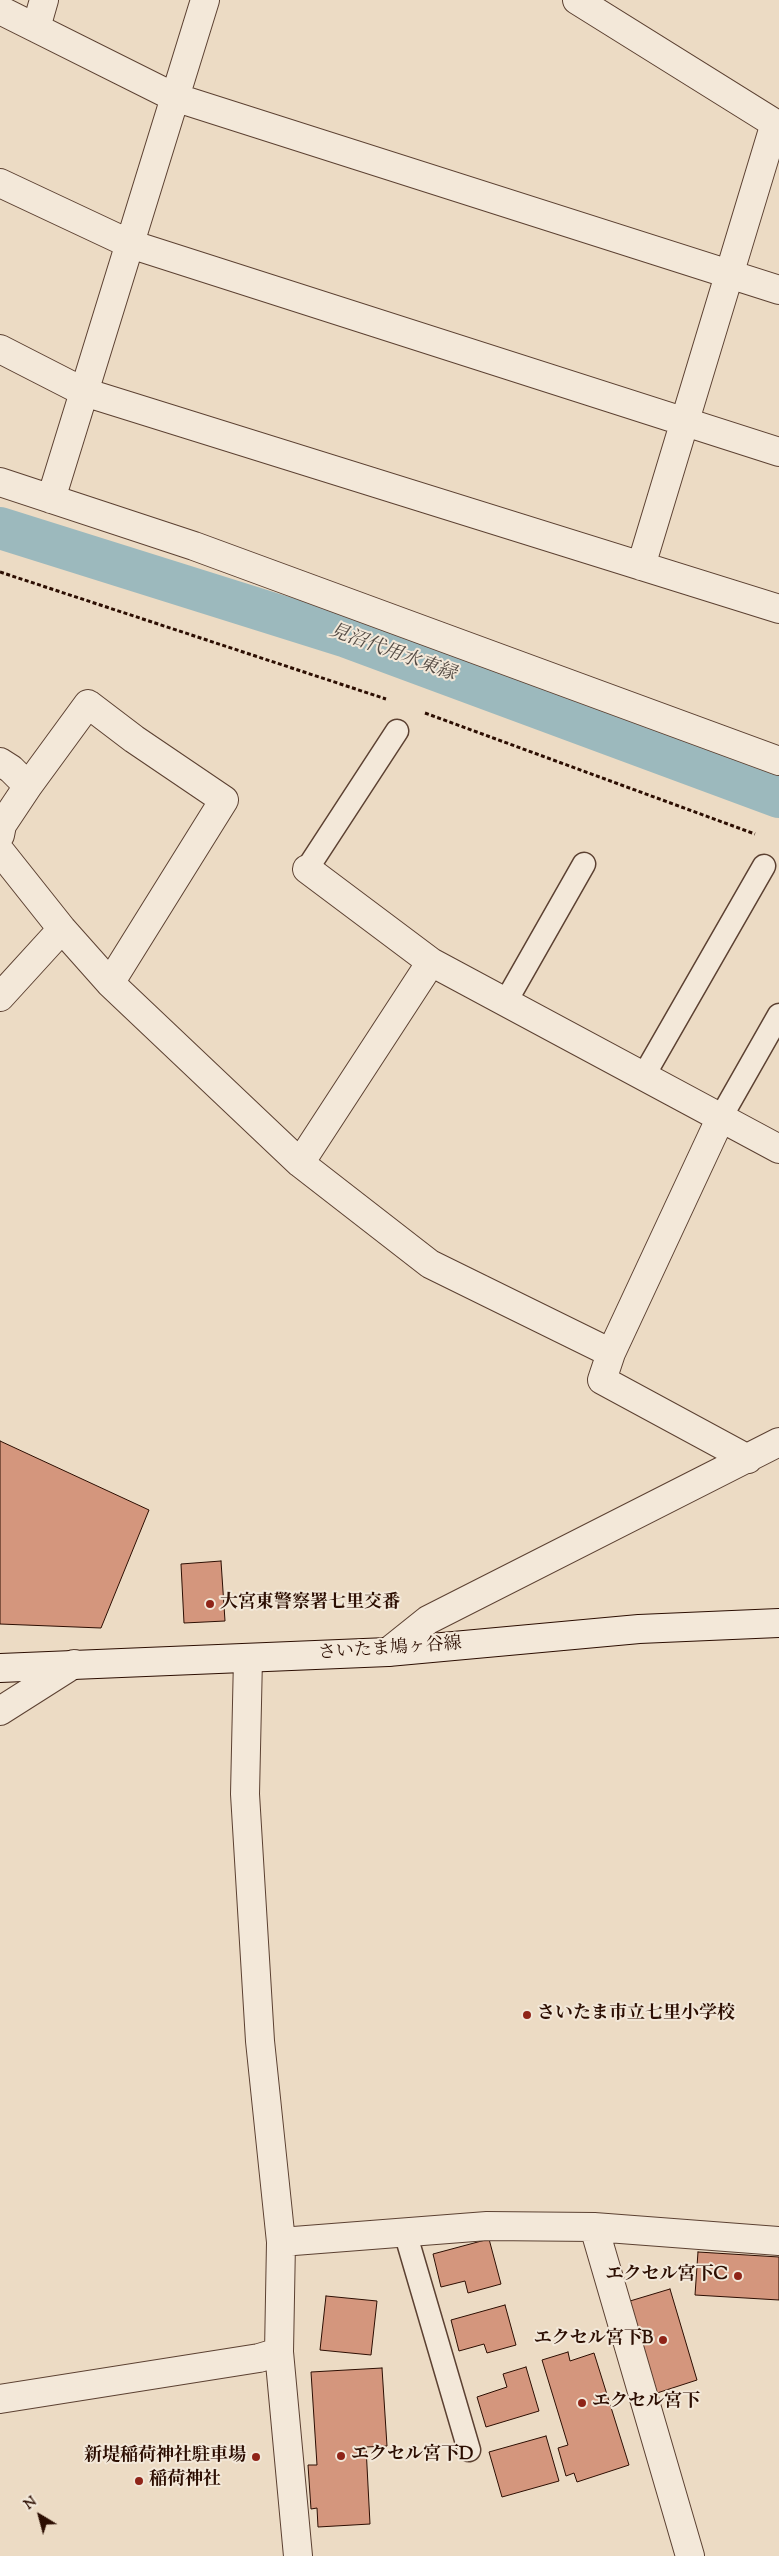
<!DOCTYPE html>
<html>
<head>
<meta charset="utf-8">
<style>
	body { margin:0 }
	#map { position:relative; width:779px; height:2556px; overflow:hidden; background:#ecdbc4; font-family:"Sorts Mill Goudy",serif }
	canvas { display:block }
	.north { position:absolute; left:15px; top:2491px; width:50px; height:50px; -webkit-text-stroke:4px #f3e8d9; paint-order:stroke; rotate:323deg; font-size:14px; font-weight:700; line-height:20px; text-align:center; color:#2c0e02 }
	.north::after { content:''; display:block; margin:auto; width:18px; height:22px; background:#2c0e02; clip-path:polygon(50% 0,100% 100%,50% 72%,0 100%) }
</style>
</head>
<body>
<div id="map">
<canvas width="779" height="2556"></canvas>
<div class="north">N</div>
</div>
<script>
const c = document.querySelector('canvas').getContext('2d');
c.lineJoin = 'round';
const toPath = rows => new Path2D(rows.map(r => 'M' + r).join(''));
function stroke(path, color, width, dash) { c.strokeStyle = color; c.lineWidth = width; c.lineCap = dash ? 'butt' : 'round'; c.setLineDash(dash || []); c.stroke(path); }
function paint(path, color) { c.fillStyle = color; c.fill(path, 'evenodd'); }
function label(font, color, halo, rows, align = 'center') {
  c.font = font + ' "Sorts Mill Goudy","Noto Serif JP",serif'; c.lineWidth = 4; c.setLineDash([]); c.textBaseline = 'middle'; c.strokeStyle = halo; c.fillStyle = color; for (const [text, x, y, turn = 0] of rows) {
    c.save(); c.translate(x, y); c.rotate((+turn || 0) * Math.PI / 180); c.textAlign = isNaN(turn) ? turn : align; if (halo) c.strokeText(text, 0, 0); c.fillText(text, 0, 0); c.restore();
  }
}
stroke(toPath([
	[0,528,347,637,779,797]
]), '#9cb9bd', 42);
const building = toPath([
	[0,1441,149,1510,101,1628,0,1624,0,1441],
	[221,1561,225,1621,184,1623,181,1564,221,1561],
	[489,2239,501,2284,468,2293,465,2281,441,2287,433,2254,489,2239],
	[698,2252,779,2257,779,2300,695,2295,698,2252],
	[670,2289,697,2380,657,2393,630,2301,670,2289],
	[326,2296,377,2301,371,2355,320,2350,326,2296],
	[505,2305,516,2345,487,2353,484,2344,459,2351,451,2320,505,2305],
	[568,2352,570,2361,594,2353,629,2465,577,2482,574,2473,566,2476,558,2448,568,2445,542,2360,568,2352],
	[526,2367,539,2411,486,2427,477,2397,507,2387,503,2374,526,2367],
	[382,2368,387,2446,366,2447,370,2524,318,2527,317,2508,311,2509,308,2465,317,2465,311,2372,382,2368],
	[546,2436,559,2481,502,2497,489,2452,546,2436]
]);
paint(building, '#d4967d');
stroke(building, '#2c0e02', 1);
const service = toPath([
	[307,869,397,731],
	[505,1003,584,864],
	[643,1077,764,866],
	[721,1117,779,1015],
	[405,2232,469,2450]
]);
const minor = toPath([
	[577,0,779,126],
	[0,10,174,97,779,290],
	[36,28,44,0],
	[0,183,130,244,779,452],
	[0,349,84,392,779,609],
	[0,482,194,546,779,761],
	[51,499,205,0],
	[641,566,775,123],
	[0,762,11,769,28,786,2,825,0,835],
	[28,786,88,704,134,739,224,800,110,983],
	[0,851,62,929,110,983,300,1163,430,1264,611,1353],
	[307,869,431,962,779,1149],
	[0,997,62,929],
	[721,1117,611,1353,602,1380,748,1459],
	[300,1163,431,962],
	[388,1652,428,1620,779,1442],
	[0,1711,74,1664],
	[594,2227,690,2556],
	[281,2242,487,2226,594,2227,779,2241],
	[279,2352,298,2556],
	[0,2399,259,2358,279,2352,281,2242,260,2041,245,1794,248,1658]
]);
const secondary = toPath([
	[0,1668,388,1652,639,1629,779,1623]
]);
stroke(service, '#5c4132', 25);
stroke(minor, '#5c4132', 30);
stroke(secondary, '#2c0e02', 30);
stroke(toPath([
	[0,572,386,699],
	[425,713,755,834]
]), '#2c0e02', 3, [4, 2.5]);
stroke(service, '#f3e8d9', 22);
stroke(minor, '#f3e8d9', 28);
stroke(secondary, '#f3e8d9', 28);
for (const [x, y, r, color] of [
	[210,1604,5,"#8f2418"],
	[527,2015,5,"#8f2418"],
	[738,2276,5,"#8f2418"],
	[663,2340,5,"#8f2418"],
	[582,2403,5,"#8f2418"],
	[341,2456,5,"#8f2418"],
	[256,2457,5,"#8f2418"],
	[139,2481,5,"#8f2418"]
]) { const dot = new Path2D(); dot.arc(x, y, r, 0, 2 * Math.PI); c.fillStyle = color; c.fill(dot); stroke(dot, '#f3e8d9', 2); }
label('bold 18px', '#2c0e02', '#f3e8d9', [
	["大宮東警察署七里交番",220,1604],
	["さいたま市立七里小学校",537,2015],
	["エクセル宮下C",728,2276,"right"],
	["エクセル宮下B",653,2340,"right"],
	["エクセル宮下",592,2403],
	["エクセル宮下D",351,2456],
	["新堤稲荷神社駐車場",246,2457,"right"],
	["稲荷神社",149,2481]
], 'left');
label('18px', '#2c0e02', '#f3e8d9', [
	["さいたま鳩ヶ谷線",390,1650,-4]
]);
label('italic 19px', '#534a43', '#f3e8d9', [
	["見沼代用水東縁",392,654,20]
]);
</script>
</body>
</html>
